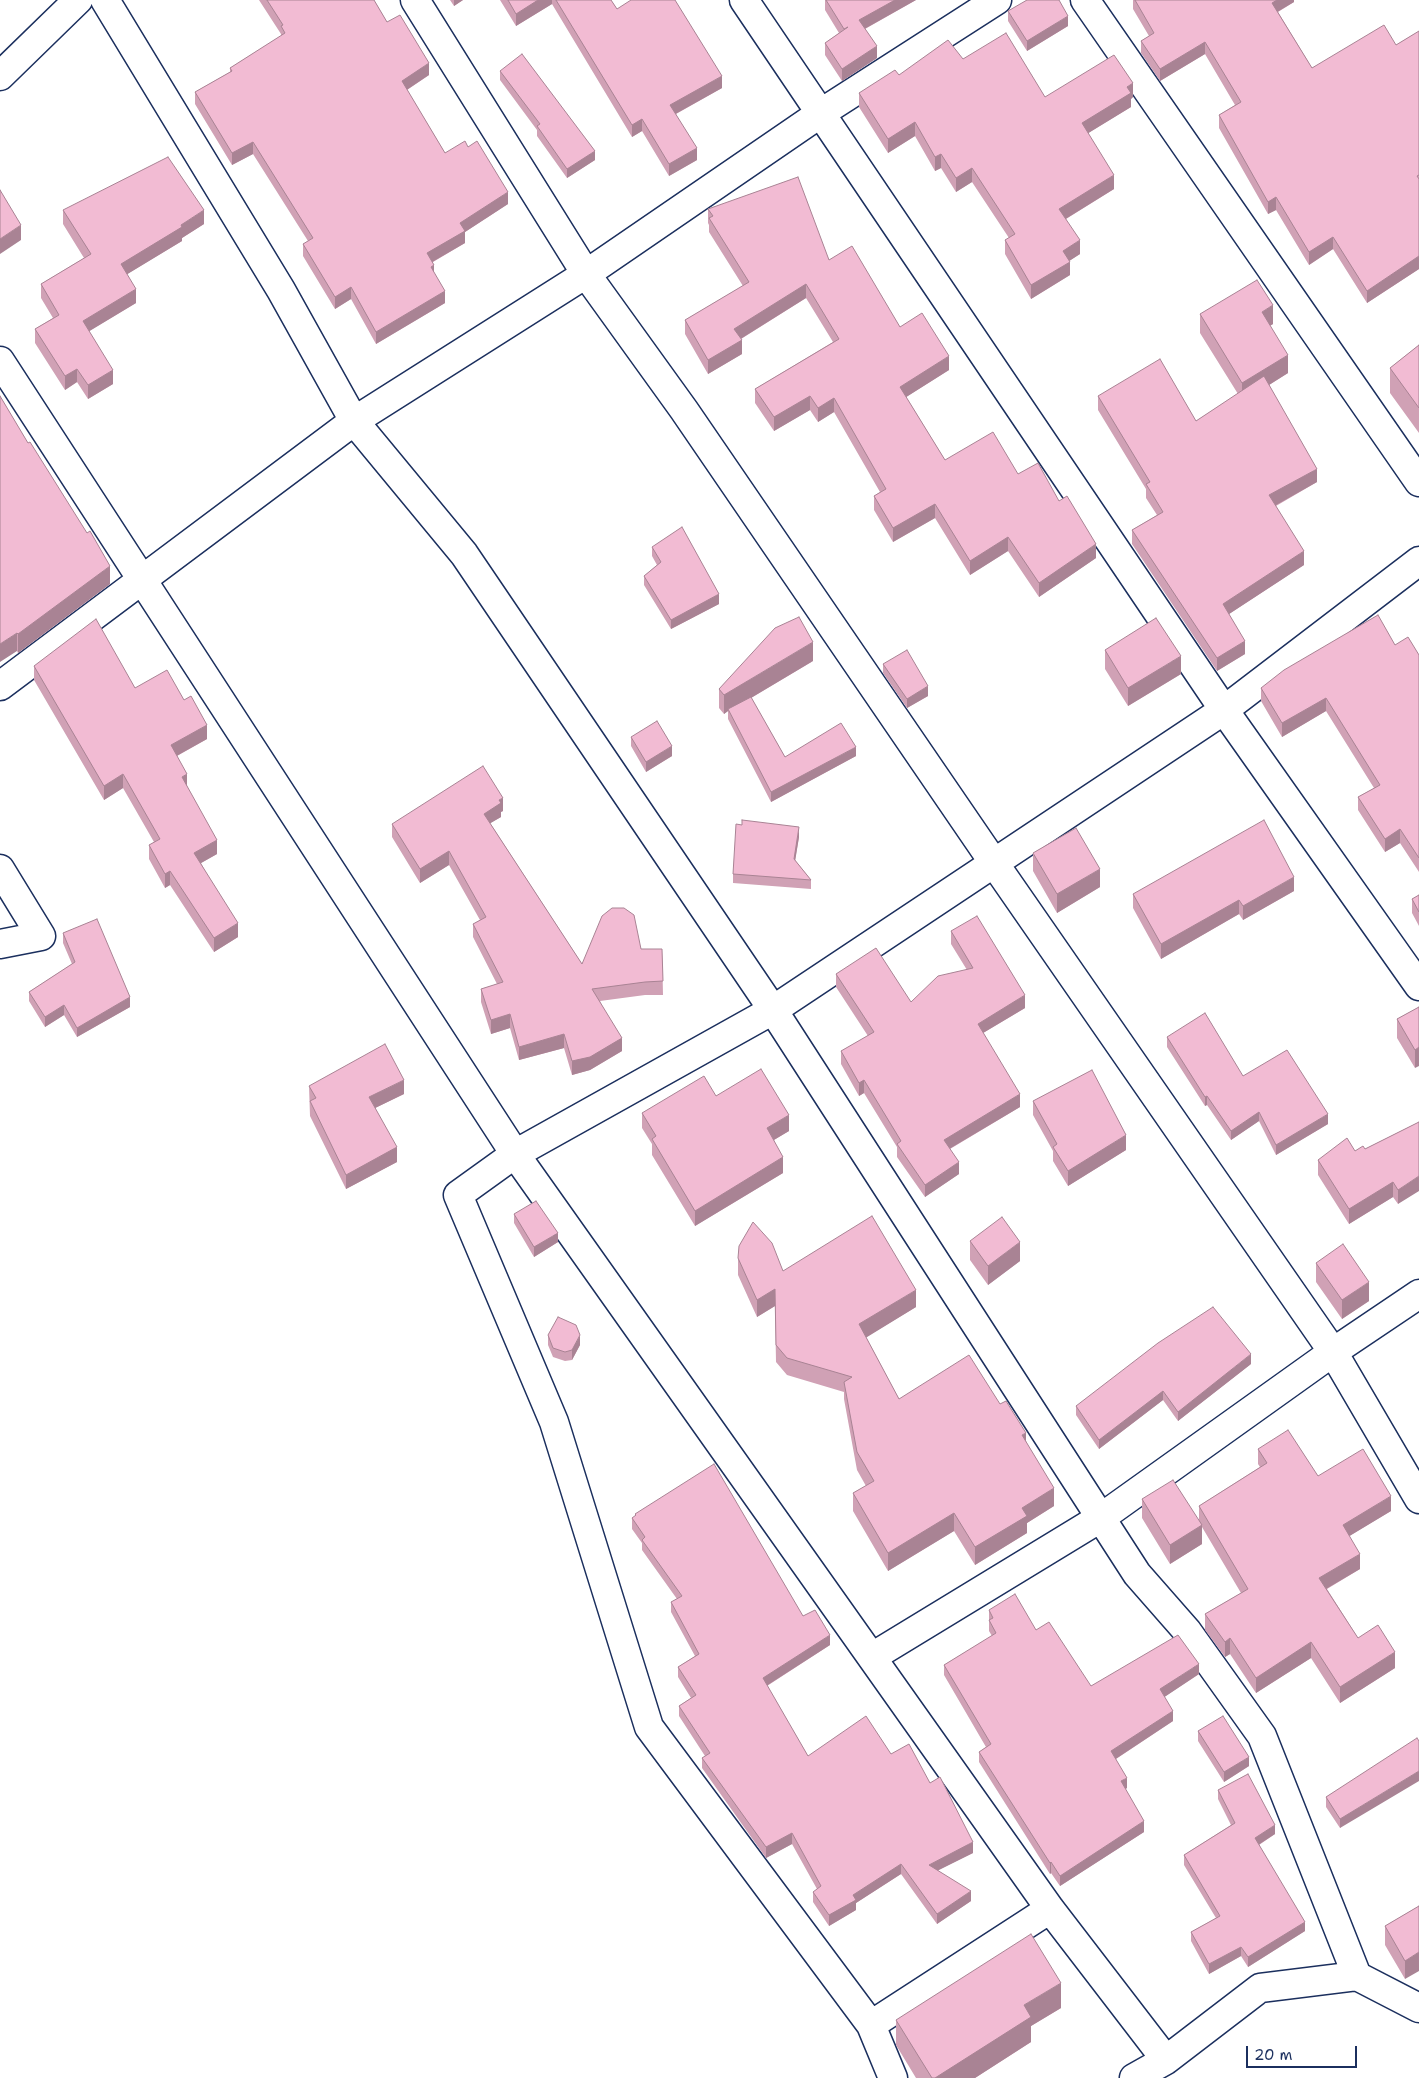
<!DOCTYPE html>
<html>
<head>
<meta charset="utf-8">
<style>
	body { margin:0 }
	#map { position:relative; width:1419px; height:2078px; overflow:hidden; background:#fff; font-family:"Shantell Sans",sans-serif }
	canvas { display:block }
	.scale { position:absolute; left:1246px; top:2046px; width:111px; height:22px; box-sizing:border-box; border:2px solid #1b2f5e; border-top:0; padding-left:6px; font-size:15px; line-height:18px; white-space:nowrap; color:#1b2f5e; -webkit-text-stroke:4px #fff; paint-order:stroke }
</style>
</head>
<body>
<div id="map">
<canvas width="1419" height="2078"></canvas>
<div class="scale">20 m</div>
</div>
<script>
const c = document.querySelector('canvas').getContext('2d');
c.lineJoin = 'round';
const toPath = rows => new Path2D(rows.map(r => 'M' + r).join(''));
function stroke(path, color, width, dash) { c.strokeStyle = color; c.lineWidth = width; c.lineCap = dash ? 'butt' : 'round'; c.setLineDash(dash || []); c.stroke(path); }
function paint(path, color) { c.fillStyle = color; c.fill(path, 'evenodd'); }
const street = toPath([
	[105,0,281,290,354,421,464,554,773,1010,1137,1574,1187,1631,1262,1736,1357,1976],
	[415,0,586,274,684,410,994,863,1333,1352,1419,1499],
	[744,0,1224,710,1419,986],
	[1085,0,1419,482],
	[0,76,78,0],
	[0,361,515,1154,1050,1909,1166,2060],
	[0,686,354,421,586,274,821,113,997,0],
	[0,869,41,936,0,944],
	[872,1657,1102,1517,1333,1352,1419,1294],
	[871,2025,1050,1909],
	[893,2078,871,2025,649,1727,554,1422,458,1195,515,1154,773,1010,1224,710,1419,561],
	[1134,2078,1166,2060,1260,1988,1357,1976,1419,2008]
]);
stroke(street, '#1b2f5e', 31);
stroke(street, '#fff', 28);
paint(toPath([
	[259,0,374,0,387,22,429,75,407,90,445,153,468,147,508,204,465,232,465,243,433,262,434,273,445,303,376,344,351,299,335,309,303,256,303,244,308,241,253,154,232,165,195,104,195,92,230,72,230,68,281,36,281,34],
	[450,0,463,0,454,6],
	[500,0,611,0,617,9,722,88,676,114,697,160,669,176,642,131,632,137,552,4,516,26],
	[825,0,916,0,865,29,877,58,842,81,825,55,825,43,839,33,825,10],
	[1133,0,1294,0,1294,2,1278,12,1312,68,1396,45,1419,31,1419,269,1367,303,1333,249,1309,265,1276,210,1268,214,1219,128,1219,115,1235,105,1205,54,1160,81,1141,53,1141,41,1149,36,1133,9],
	[1008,11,1068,26,1027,51,1008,21],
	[963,59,1045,97,1133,97,1131,99,1131,107,1088,133,1114,189,1066,219,1080,254,1069,261,1070,275,1031,299,1005,254,1005,240,1009,238,972,182,956,192,941,168,935,171,915,136,888,153,859,107,859,93,899,75],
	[500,71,595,160,567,178,537,136,537,130,500,80],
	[708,209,829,260,900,327,949,370,906,397,945,460,1018,474,1059,501,1096,558,1039,597,1008,551,970,575,935,518,893,542,874,510,874,496,880,492,834,412,818,422,810,410,774,431,755,403,755,389,833,342,806,298,741,339,742,354,708,374,685,334,685,320,743,286,709,232,709,225,708,223],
	[63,210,204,224,182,238,182,241,127,274,136,303,89,331,113,384,88,399,77,382,65,390,35,343,35,329,53,318,41,298,41,284,84,258,63,224],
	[1200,314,1273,324,1270,326,1288,373,1269,385,1317,482,1276,506,1304,565,1229,614,1245,654,1217,671,1132,544,1132,530,1157,515,1146,498,1146,489,1098,410,1098,396,1196,421,1238,394,1200,333],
	[1419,345,1419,433,1390,393,1390,368],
	[0,396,110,584,18,653,17,651],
	[652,547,719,604,671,629,644,585,644,576,657,565,652,556],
	[1395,645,1419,655,1419,872,1400,843,1385,852,1358,810,1358,797,1374,788,1326,711,1282,737,1261,701,1261,688],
	[1105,650,1181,674,1128,706,1105,669],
	[813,661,751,698,785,757,856,756,771,802,728,719,728,711,724,714,719,708,719,689],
	[883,664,928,696,907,708,883,673],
	[34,666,184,700,207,739,177,756,187,786,217,854,201,863,238,937,214,952,170,885,165,888,149,859,149,845,154,842,123,788,104,800,34,680],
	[631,737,672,756,646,772,631,746],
	[503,811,501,812,501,817,490,823,582,964,641,949,662,949,663,995,645,995,600,1001,622,1051,590,1070,572,1075,564,1048,519,1060,510,1028,491,1034,481,1002,481,989,497,984,473,937,473,924,480,920,449,865,420,883,392,837,392,824],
	[742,825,799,837,795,860,811,880,811,889,733,883,733,874],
	[1033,853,1100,887,1057,913,1033,871],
	[1294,891,1243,920,1239,914,1161,959,1133,908,1133,894],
	[1419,895,1419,926,1412,913,1412,899],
	[951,931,1025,1008,983,1033,1020,1107,950,1149,959,1174,925,1197,897,1157,897,1147,864,1093,859,1096,841,1064,841,1051,868,1036,836,987,836,974,911,1002,967,970,951,944],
	[63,933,130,1007,77,1037,64,1015,45,1027,29,1001,29,992,72,964,63,943],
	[1419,1007,1415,1068,1397,1038,1397,1019],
	[1167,1037,1243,1076,1328,1124,1276,1155,1259,1121,1231,1140,1207,1105,1205,1106,1167,1047],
	[309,1086,404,1094,375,1108,397,1162,346,1189,310,1116],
	[716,1096,789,1131,774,1140,783,1173,695,1226,652,1155,652,1144,642,1128,642,1113],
	[1033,1101,1126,1150,1068,1186,1053,1161,1053,1151,1033,1115],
	[1419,1122,1398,1204,1393,1197,1349,1224,1318,1175,1318,1160,1355,1151,1365,1149],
	[514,1214,558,1242,534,1257,514,1223],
	[970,1241,1020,1261,988,1285,970,1260],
	[738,1258,783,1271,916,1307,866,1337,899,1399,1000,1404,1026,1441,1054,1506,1027,1523,1027,1533,975,1565,954,1531,888,1571,853,1511,853,1493,866,1486,857,1470,844,1399,844,1392,787,1375,776,1362,775,1306,757,1317,738,1275],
	[1316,1263,1369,1301,1342,1319,1316,1282],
	[548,1335,580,1345,572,1360,565,1361,553,1357,548,1345],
	[1251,1364,1178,1421,1163,1400,1099,1449,1076,1415,1076,1406],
	[1258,1449,1318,1476,1391,1511,1349,1536,1360,1569,1327,1589,1358,1638,1395,1668,1340,1703,1311,1658,1256,1693,1230,1654,1225,1657,1205,1630,1205,1614,1241,1593,1202,1527,1202,1544,1170,1564,1142,1518,1142,1499,1199,1521,1199,1506,1260,1467,1258,1464],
	[635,1514,803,1616,830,1645,767,1686,808,1756,891,1754,930,1783,973,1853,938,1870,971,1901,937,1924,901,1874,856,1903,856,1910,829,1926,813,1902,813,1892,817,1889,792,1844,766,1858,702,1768,702,1758,705,1756,679,1716,679,1706,691,1698,678,1677,678,1667,695,1656,671,1612,671,1602,677,1599,642,1550,642,1543,632,1529,632,1518,635,1516],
	[989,1610,1036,1630,1091,1686,1199,1674,1164,1697,1173,1721,1116,1759,1127,1788,1125,1789,1144,1832,1060,1886,1051,1873,1050,1874,979,1762,979,1752,986,1747,944,1675,944,1665,992,1636,989,1631],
	[1198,1731,1249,1766,1224,1782,1198,1741],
	[1419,1741,1340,1828,1326,1807,1326,1797],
	[1218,1790,1275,1834,1259,1845,1305,1931,1248,1967,1241,1956,1209,1974,1191,1941,1191,1932,1216,1918,1184,1865,1184,1855,1231,1825,1218,1799],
	[1419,1906,1405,1979,1385,1945,1385,1926],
	[1061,2008,1031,2026,1031,2042,975,2078,916,2078,896,2045,896,2020]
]), '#d0a1b5');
paint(toPath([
	[454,0,463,0,454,6],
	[538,0,552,0,552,4,516,26,516,14],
	[895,0,916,0,859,32,859,20],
	[1277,0,1294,0,1294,2,1272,15,1272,3],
	[1068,16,1068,26,1027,51,1027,41],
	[1205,42,1205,54,1160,81,1160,69],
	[877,46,877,58,842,81,842,69],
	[429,63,429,75,402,93,402,81],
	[722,76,722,88,670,117,670,105],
	[1133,83,1133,97,1131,99,1131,107,1082,137,1082,123,1127,87],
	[642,119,642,131,632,137,632,125],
	[915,122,915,136,888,153,888,139],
	[253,142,253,154,232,165,232,153],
	[697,148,697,160,669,176,669,164],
	[595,151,595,160,567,178,567,169],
	[941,154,941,168,935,171,935,157],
	[972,168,972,182,956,192,956,178],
	[1114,175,1114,189,1059,223,1059,209],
	[508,192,508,204,465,232,465,243,427,265,427,253,460,223],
	[1276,197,1276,210,1268,214,1268,202],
	[204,210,204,224,182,238,182,241,121,278,121,264],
	[21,225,21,240,0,254,0,239],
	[1333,237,1333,249,1309,265,1309,252],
	[1080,240,1080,254,1063,265,1063,251],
	[1419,256,1419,269,1367,303,1367,291],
	[1070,262,1070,275,1031,299,1031,285],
	[434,265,434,277,431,267],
	[806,284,806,298,734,343,734,329],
	[351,287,351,299,335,309,335,297],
	[136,289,136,303,83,335,83,321],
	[445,291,445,303,376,344,376,332],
	[1273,305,1273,324,1262,330,1262,312],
	[742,340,742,354,708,374,708,360],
	[1288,355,1288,373,1242,402,1242,383],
	[949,356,949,370,900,401,900,387],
	[77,369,77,382,65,390,65,376],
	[113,370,113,384,88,399,88,385],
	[810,396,810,410,774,431,774,417],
	[834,398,834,412,818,422,818,408],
	[1317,469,1317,482,1269,509,1269,495],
	[935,504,935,518,893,542,893,528],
	[1008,537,1008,551,970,575,970,561],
	[1096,544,1096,558,1039,597,1039,583],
	[1304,551,1304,565,1223,618,1223,604],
	[110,566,110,584,18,653,18,634],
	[719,594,719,604,671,629,671,620],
	[17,633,17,651,0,662,0,644],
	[1245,641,1245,654,1217,671,1217,658],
	[813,642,813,661,729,711,728,709,728,711,724,714,724,695],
	[1181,656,1181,674,1128,706,1128,688],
	[928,686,928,696,907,708,907,699],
	[1326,698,1326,711,1282,737,1282,723],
	[207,725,207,739,171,759,171,745],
	[672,746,672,756,646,772,646,762],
	[856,747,856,756,771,802,771,792],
	[123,774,123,788,104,800,104,786],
	[187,774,187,789,182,777],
	[503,798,503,811,501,812,501,817,484,827,484,814,499,800],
	[799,827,799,837,794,868,794,859],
	[1400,829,1400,843,1385,852,1385,839],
	[217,840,217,854,194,867,194,853],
	[449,851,449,865,420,883,420,869],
	[1100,869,1100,887,1057,913,1057,894],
	[170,871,170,885,165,888,165,874],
	[1294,877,1294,891,1243,920,1243,906],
	[1239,900,1239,914,1161,959,1161,944],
	[238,923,238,937,214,952,214,938],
	[1025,995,1025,1008,978,1036,978,1024],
	[130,997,130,1007,77,1037,77,1028],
	[64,1005,64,1015,45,1027,45,1017],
	[510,1014,510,1028,491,1034,491,1020],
	[564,1034,564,1048,519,1060,519,1047],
	[622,1038,622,1051,590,1070,572,1075,572,1061],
	[1419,1047,1419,1066,1415,1068,1415,1050],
	[404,1080,404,1094,369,1111,369,1097],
	[864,1080,864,1093,859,1096,859,1083],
	[1020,1094,1020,1107,944,1152,944,1140],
	[1207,1096,1207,1105,1205,1106,1205,1097],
	[1259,1112,1259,1121,1231,1140,1231,1131],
	[1328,1114,1328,1124,1276,1155,1276,1145],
	[789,1115,789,1131,767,1144,767,1128],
	[1126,1135,1126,1150,1068,1186,1068,1171],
	[397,1147,397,1162,346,1189,346,1175],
	[783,1157,783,1173,695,1226,695,1211],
	[959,1162,959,1174,925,1197,925,1185],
	[1419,1176,1419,1191,1398,1204,1398,1190],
	[1393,1182,1393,1197,1349,1224,1349,1209],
	[558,1233,558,1242,534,1257,534,1247],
	[1020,1242,1020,1261,988,1285,988,1266],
	[1369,1282,1369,1301,1342,1319,1342,1300],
	[775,1289,775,1306,757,1317,757,1300],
	[916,1290,916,1307,859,1342,859,1324],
	[580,1335,580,1345,572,1360,572,1350],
	[1251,1354,1251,1364,1178,1421,1178,1412],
	[1163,1391,1163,1400,1099,1449,1099,1440],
	[1026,1433,1026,1450,1022,1435],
	[1054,1488,1054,1506,1027,1523,1027,1533,975,1565,975,1547,1022,1508],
	[1391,1496,1391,1511,1343,1540,1343,1525],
	[954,1513,954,1531,888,1571,888,1553],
	[1202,1525,1202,1544,1170,1564,1170,1545],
	[1360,1554,1360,1569,1319,1593,1319,1578],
	[830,1635,830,1645,763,1688,763,1678],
	[1230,1638,1230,1654,1225,1657,1225,1642],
	[1311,1642,1311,1658,1256,1693,1256,1678],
	[1395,1652,1395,1668,1340,1703,1340,1687],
	[1199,1664,1199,1674,1160,1700,1160,1689],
	[1173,1711,1173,1721,1111,1762,1111,1751],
	[1249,1757,1249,1766,1224,1782,1224,1772],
	[1419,1771,1419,1781,1340,1828,1340,1819],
	[1127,1778,1127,1788,1121,1792,1121,1781],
	[1144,1821,1144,1832,1060,1886,1060,1876],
	[1275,1825,1275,1834,1255,1847,1255,1838],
	[792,1833,792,1844,766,1858,766,1847],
	[973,1842,973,1853,929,1875,929,1865],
	[1051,1862,1051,1873,1050,1874,1050,1863],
	[901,1864,901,1874,856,1903,856,1910,829,1926,829,1915,853,1895],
	[971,1891,971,1901,937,1924,937,1914],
	[1305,1922,1305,1931,1248,1967,1248,1957],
	[1241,1947,1241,1956,1209,1974,1209,1964],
	[1419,1952,1419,1971,1405,1979,1405,1961],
	[1061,1983,1061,2008,1031,2026,1031,2042,975,2078,935,2078,1024,2005]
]), '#a98394');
const building = toPath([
	[267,0,374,0,387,22,400,15,429,63,402,81,445,153,465,141,468,147,477,141,508,192,460,223,465,231,427,253,434,265,431,267,445,291,376,332,351,287,335,297,303,244,313,238,253,142,232,153,195,92,232,71,230,68,285,33,281,26,283,25,267,0],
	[508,0,538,0,516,14,508,0],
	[556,0,611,0,617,9,631,0,675,0,722,76,670,105,697,148,669,164,642,119,632,125,556,0],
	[826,0,895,0,859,20,877,46,842,69,825,43,848,27,844,29,826,0],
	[1027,0,1059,0,1068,16,1027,41,1008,11,1027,0],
	[1135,0,1277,0,1272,3,1312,68,1384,25,1396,45,1419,31,1419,175,1417,176,1419,179,1419,256,1367,291,1333,237,1309,252,1276,197,1268,202,1219,115,1241,102,1205,42,1160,69,1141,41,1154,33,1135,0],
	[1006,33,1045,97,1114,55,1133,83,1127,87,1131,93,1082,123,1114,175,1059,209,1080,240,1063,251,1070,262,1031,285,1005,240,1015,234,972,168,956,178,941,154,935,157,915,122,888,139,859,93,895,70,899,75,948,40,963,59,1006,33],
	[522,54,595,151,567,169,537,126,540,124,500,71,522,54],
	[168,157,204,210,181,225,182,227,121,264,136,289,83,321,113,370,88,385,77,369,65,376,35,329,59,315,41,284,91,254,63,210,168,157],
	[798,177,829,260,852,246,900,327,922,313,949,356,900,387,945,460,993,432,1018,474,1038,463,1059,501,1067,496,1096,544,1039,583,1008,537,970,561,935,504,893,528,874,496,886,489,834,398,818,408,810,396,774,417,755,389,839,339,806,284,734,329,742,340,708,360,685,320,749,282,709,218,713,216,708,209,798,177],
	[0,190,21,225,0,239,0,190],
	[1257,280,1273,305,1262,312,1288,355,1242,383,1200,314,1257,280],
	[1419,345,1419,408,1390,368,1419,345],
	[1160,359,1196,421,1264,376,1317,469,1269,495,1304,551,1223,604,1245,641,1217,658,1132,530,1163,512,1146,484,1150,482,1098,396,1160,359],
	[0,396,28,443,30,442,87,533,90,531,110,566,18,634,17,633,0,644,0,396],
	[682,527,719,594,671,620,644,576,661,562,652,547,682,527],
	[1378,615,1395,645,1408,637,1419,655,1419,858,1400,829,1385,839,1358,797,1380,785,1326,698,1282,723,1261,688,1284,670,1378,615],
	[799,617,813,642,724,695,719,689,775,628,799,617],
	[1156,618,1181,656,1128,688,1105,650,1156,618],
	[96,619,135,688,167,670,184,700,191,696,207,725,171,745,187,774,182,777,217,840,194,853,238,923,214,938,170,871,165,874,149,845,160,839,123,774,104,786,34,666,96,619],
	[907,650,928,686,907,699,883,664,907,650],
	[751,697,785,757,841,723,856,747,771,792,728,709,751,697],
	[657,721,672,746,646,762,631,737,657,721],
	[483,766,503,798,499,800,501,803,484,814,582,964,602,916,612,908,624,908,634,915,641,949,662,949,663,981,645,982,592,989,622,1038,590,1057,572,1061,564,1034,519,1047,510,1014,491,1020,481,989,503,982,473,924,486,917,449,851,420,869,392,824,483,766],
	[742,820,799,827,794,859,811,880,733,874,736,824,742,825,742,820],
	[1264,820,1294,877,1243,906,1239,900,1161,944,1133,894,1264,820],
	[1076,828,1100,869,1057,894,1033,853,1076,828],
	[1419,895,1419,912,1412,899,1419,895],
	[977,916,1025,995,978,1024,1020,1094,944,1140,959,1162,925,1185,897,1144,901,1141,864,1080,859,1083,841,1051,874,1032,836,974,876,948,911,1002,938,976,973,968,951,931,977,916],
	[97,919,130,997,77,1028,64,1005,45,1017,29,992,75,962,63,933,97,919],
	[1419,1007,1419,1047,1415,1050,1397,1019,1419,1007],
	[1205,1013,1243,1076,1287,1050,1328,1114,1276,1145,1259,1112,1231,1131,1207,1096,1205,1097,1167,1037,1205,1013],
	[385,1044,404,1080,369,1097,397,1147,346,1175,310,1101,316,1098,309,1086,385,1044],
	[761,1069,789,1115,767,1128,783,1157,695,1211,652,1139,656,1136,642,1113,704,1076,716,1096,761,1069],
	[1092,1070,1126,1135,1068,1171,1053,1147,1057,1144,1033,1101,1092,1070],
	[1419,1122,1419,1176,1398,1190,1393,1182,1349,1209,1318,1160,1347,1138,1355,1151,1363,1146,1365,1149,1419,1122],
	[536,1201,558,1233,534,1247,514,1214,536,1201],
	[872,1216,916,1290,859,1324,899,1399,969,1355,1000,1404,1006,1401,1026,1433,1022,1435,1054,1488,1022,1508,1027,1516,975,1547,954,1513,888,1553,853,1493,874,1481,857,1452,844,1382,852,1377,787,1358,776,1345,775,1289,757,1300,738,1258,739,1246,753,1222,772,1243,783,1271,872,1216],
	[1002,1217,1020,1242,988,1266,970,1241,1002,1217],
	[1343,1244,1369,1282,1342,1300,1316,1263,1343,1244],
	[1213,1307,1251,1354,1178,1412,1163,1391,1099,1440,1076,1406,1158,1343,1213,1307],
	[558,1317,576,1325,580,1335,572,1350,565,1352,553,1348,548,1335,558,1317],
	[1288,1430,1318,1476,1363,1449,1391,1496,1343,1525,1360,1554,1319,1578,1358,1638,1378,1625,1395,1652,1340,1687,1311,1642,1256,1678,1230,1638,1225,1642,1205,1614,1248,1589,1199,1506,1267,1463,1258,1449,1288,1430],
	[714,1464,803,1616,815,1610,830,1635,763,1678,808,1756,866,1716,891,1754,909,1744,930,1783,940,1777,973,1842,929,1865,971,1891,937,1914,901,1864,853,1895,856,1900,829,1915,813,1892,821,1886,792,1833,766,1847,702,1758,710,1753,679,1706,696,1695,678,1667,699,1654,671,1602,682,1596,642,1540,645,1537,632,1518,636,1515,635,1514,714,1464],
	[1173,1480,1202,1525,1170,1545,1142,1499,1173,1480],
	[1015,1594,1036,1630,1049,1622,1091,1686,1178,1635,1199,1664,1160,1689,1173,1711,1111,1751,1127,1778,1121,1781,1144,1821,1060,1876,1051,1862,1050,1863,979,1752,991,1744,944,1665,996,1633,989,1620,993,1618,989,1610,1015,1594],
	[1223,1716,1249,1757,1224,1772,1198,1731,1223,1716],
	[1417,1738,1419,1741,1419,1771,1340,1819,1326,1797,1417,1738],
	[1248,1774,1275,1825,1255,1838,1305,1922,1248,1957,1241,1947,1209,1964,1191,1932,1220,1916,1184,1855,1235,1823,1218,1790,1248,1774],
	[1419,1906,1419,1952,1405,1961,1385,1926,1419,1906],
	[1031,1934,1061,1983,1024,2005,1031,2017,935,2078,932,2078,896,2020,1031,1934]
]);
paint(building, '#f2bbd3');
stroke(building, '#a98394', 1);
</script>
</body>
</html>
